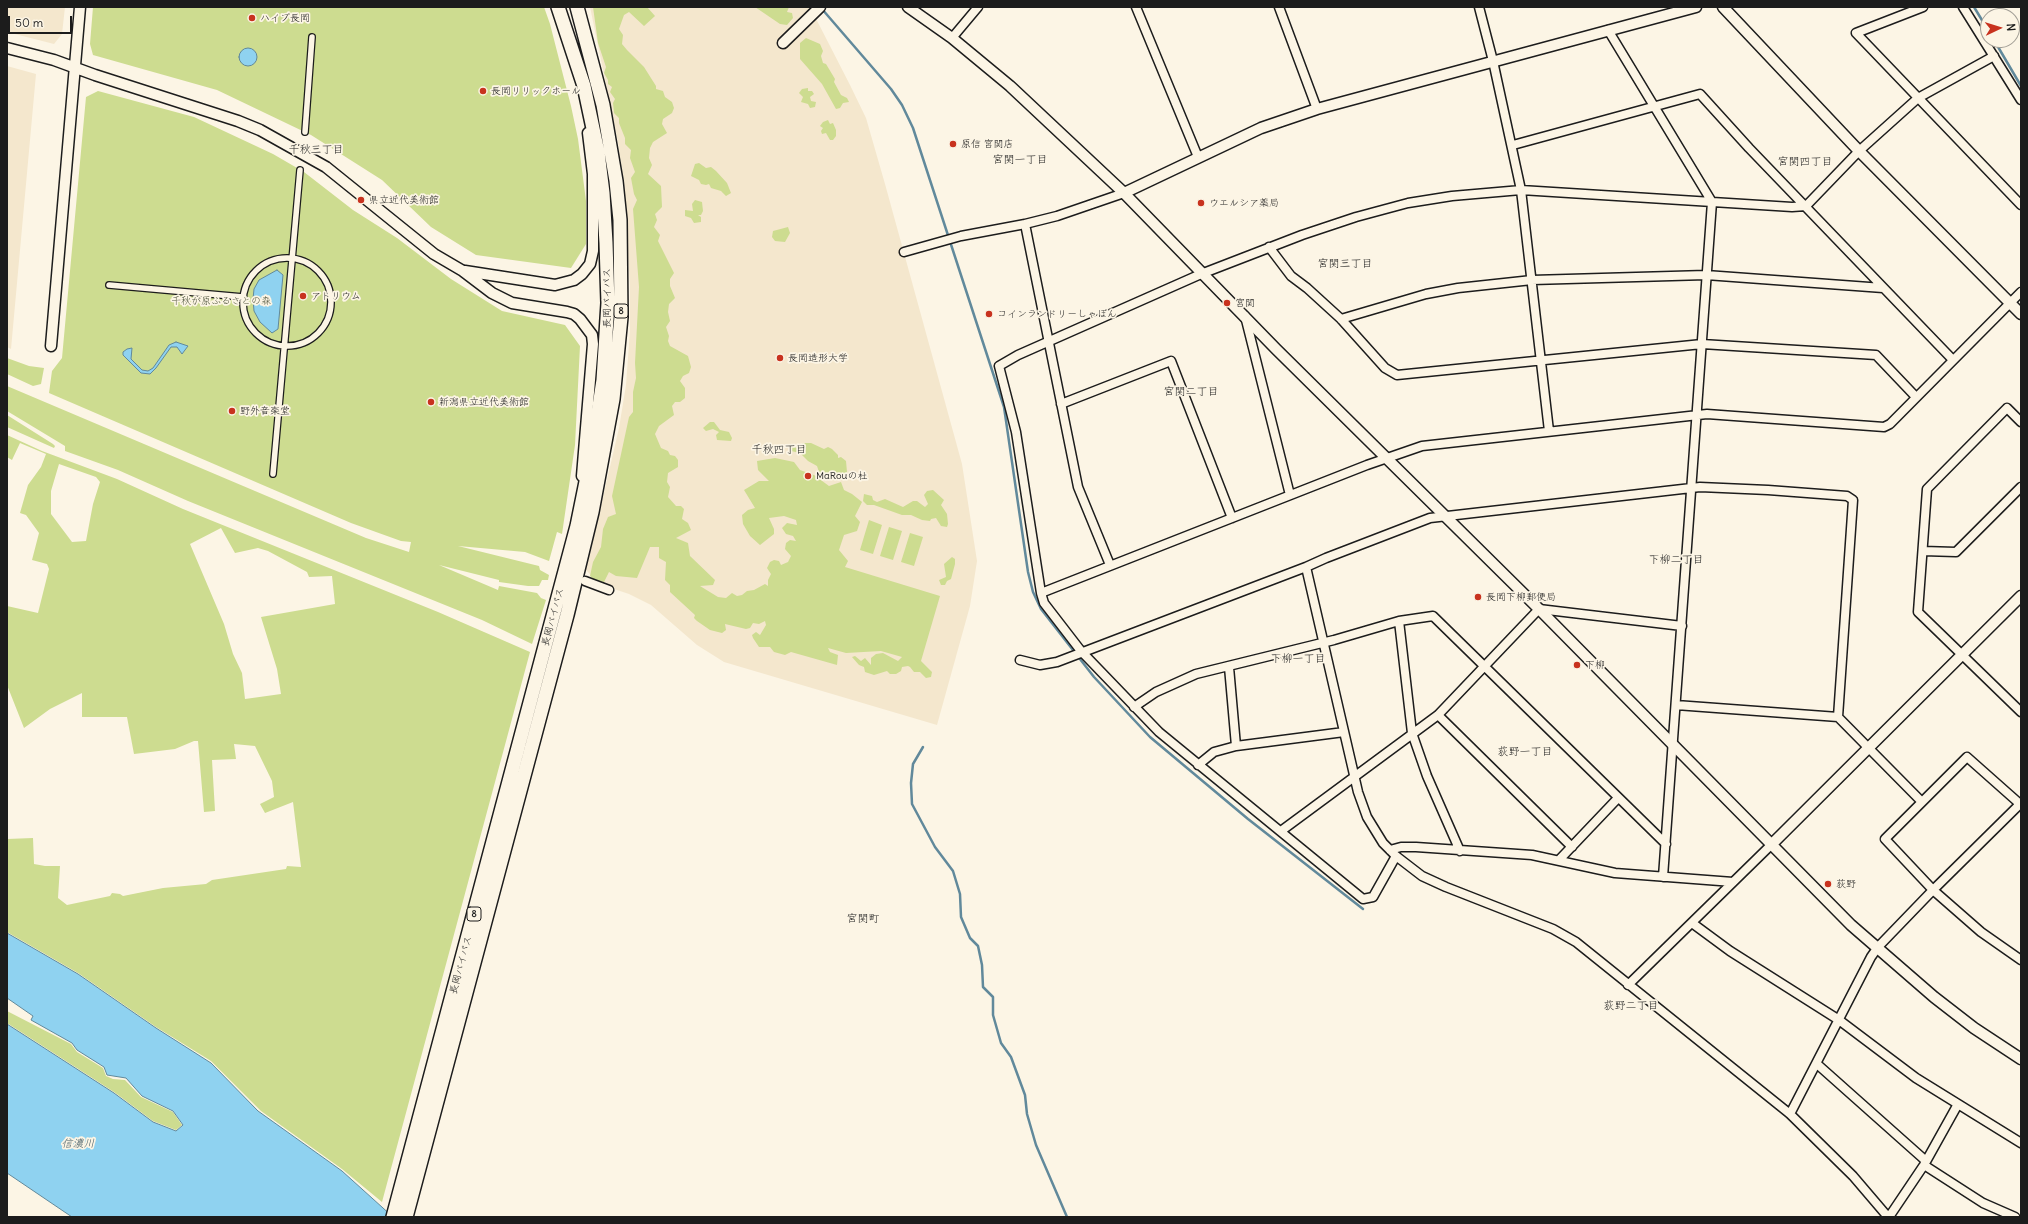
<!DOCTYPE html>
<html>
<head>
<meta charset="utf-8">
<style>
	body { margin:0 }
	#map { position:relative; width:2028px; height:1224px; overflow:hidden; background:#fcf5e5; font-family:Delius,sans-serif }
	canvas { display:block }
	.frame { position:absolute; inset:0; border:8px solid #1c1c1c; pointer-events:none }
	.north { position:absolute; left:1980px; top:8px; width:40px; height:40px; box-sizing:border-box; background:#fcf5e5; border:1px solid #a29e95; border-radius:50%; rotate:86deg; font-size:11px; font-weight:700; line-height:16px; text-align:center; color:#1c1c1c }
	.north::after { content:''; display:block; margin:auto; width:14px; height:18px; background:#c8321e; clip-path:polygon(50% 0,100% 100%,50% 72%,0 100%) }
	.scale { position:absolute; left:8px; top:16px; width:64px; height:18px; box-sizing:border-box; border:2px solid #1c1c1c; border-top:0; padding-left:5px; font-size:12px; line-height:14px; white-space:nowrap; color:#1c1c1c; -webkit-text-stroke:3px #fcf5e5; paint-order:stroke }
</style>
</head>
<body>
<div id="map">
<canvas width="2028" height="1224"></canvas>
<div class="frame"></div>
<div class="north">N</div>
<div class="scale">50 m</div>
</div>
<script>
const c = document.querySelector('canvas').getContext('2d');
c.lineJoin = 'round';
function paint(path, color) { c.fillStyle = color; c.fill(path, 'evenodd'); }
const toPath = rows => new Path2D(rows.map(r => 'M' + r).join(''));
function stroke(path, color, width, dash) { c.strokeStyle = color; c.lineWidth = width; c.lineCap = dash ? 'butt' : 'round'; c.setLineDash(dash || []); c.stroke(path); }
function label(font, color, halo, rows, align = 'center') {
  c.font = font + ' Delius,"Klee One",sans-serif'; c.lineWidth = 3.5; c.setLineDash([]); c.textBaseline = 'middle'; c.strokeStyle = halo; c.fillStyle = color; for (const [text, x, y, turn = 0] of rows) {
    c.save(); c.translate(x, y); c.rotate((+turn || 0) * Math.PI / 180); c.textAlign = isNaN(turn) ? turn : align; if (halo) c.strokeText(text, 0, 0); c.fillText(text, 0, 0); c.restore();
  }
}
paint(toPath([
	[7,7,65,7,62,34,54,44,7,32],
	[590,7,810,7,850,85,866,118,885,184,962,464,977,561,970,606,937,725,724,662,697,645,651,605,629,594,599,584,586,570,619,428,626,385,630,331,630,286,624,189,618,142],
	[7,66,36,74,11,349,7,347]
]), '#f4e7cd');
paint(toPath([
	[93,7,544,7,550,24,571,106,578,139,586,201,586,244,571,268,476,255,431,227,382,180,311,135,217,90,93,55,90,44],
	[593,7,647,7,655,16,644,26,629,12,624,15,619,29,623,35,622,44,627,50,644,67,656,86,656,89,663,91,665,97,672,102,674,108,672,113,663,119,662,124,667,133,653,142,650,148,649,158,652,165,648,174,661,186,662,207,655,214,657,220,654,227,660,235,658,241,674,273,670,279,670,286,675,298,669,304,668,312,670,321,666,327,669,336,668,341,670,346,688,356,691,367,689,373,683,376,680,381,685,388,685,398,680,402,675,402,672,406,674,415,659,426,655,434,661,448,668,451,670,455,675,456,678,460,678,467,668,473,667,482,670,487,668,497,676,506,681,506,684,509,682,519,688,523,691,530,676,538,688,543,690,556,715,580,713,585,700,586,718,597,726,598,732,593,737,596,742,595,747,591,754,590,765,584,768,586,768,580,771,574,767,568,770,562,774,560,779,561,781,565,788,562,791,556,785,549,786,543,790,540,796,541,793,536,786,534,782,528,787,523,797,525,796,520,784,516,769,518,774,529,774,534,760,545,750,536,743,524,742,515,748,510,755,508,744,490,759,481,769,481,758,470,757,461,775,458,794,462,800,470,814,475,829,486,841,482,844,490,852,494,862,502,855,516,860,522,857,531,844,535,839,550,848,561,845,567,940,596,921,661,932,672,931,677,926,678,920,672,914,672,910,667,908,666,902,667,901,671,896,674,890,674,887,671,874,675,865,672,864,667,859,665,852,657,855,656,861,661,865,658,871,665,871,658,876,654,883,653,898,661,902,657,881,651,846,653,828,648,830,652,838,655,837,665,791,652,785,655,774,652,770,647,759,647,753,638,752,635,756,632,760,635,766,625,765,621,759,624,753,623,750,628,746,629,725,624,726,630,722,633,710,630,697,621,694,618,695,615,670,592,670,585,665,580,666,562,659,558,659,547,650,547,637,578,616,576,609,572,604,582,594,580,590,576,593,562,601,547,603,529,608,517,616,514,612,496,629,417,633,412,633,392,636,378,635,363,639,287,633,209,637,200,634,194,631,178,635,172,630,158,631,150,625,144,625,138,619,123,619,118,614,113,613,103,615,99,610,92,612,87,608,84,608,80,604,73,606,67,598,43],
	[755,7,789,7,787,12,792,13,793,18,787,25,780,24],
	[806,38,820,44,823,51,821,56,823,63,826,64,835,79,834,82,841,95,847,98,849,102,843,103,840,108,836,109,822,84,800,59,800,43],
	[808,88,808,91,812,91,814,94,810,97,811,101,816,102,815,107,810,108,808,104,801,102,803,97,799,93,802,89],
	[98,91,194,117,273,154,304,172,353,210,397,238,451,279,502,311,565,325,580,346,575,445,562,534,557,532,549,561,525,552,458,546,539,566,540,570,549,575,548,580,542,580,539,586,528,586,499,582,499,580,439,565,498,590,499,586,537,593,541,598,546,600,532,644,482,620,188,501,118,470,65,451,65,446,7,411,7,386,366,538,409,552,411,542,401,541,351,523,49,393,52,371,62,358,86,97],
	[828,120,830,124,833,123,836,130,836,136,833,140,830,140,826,133,822,134,821,131,823,128,820,126,823,122],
	[699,163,706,168,711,167,716,171,727,183,731,193,726,196,721,191,711,188,709,184,706,185,701,184,699,180,691,176,695,164],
	[695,200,702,202,703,211,701,215,698,215,701,217,701,222,694,223,691,218,685,216,685,210,693,211,692,204],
	[788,227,790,233,785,242,775,241,772,237,773,231],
	[7,358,29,366,44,368,41,384,33,386,7,374],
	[7,415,53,444,55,446,54,448,7,427],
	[710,422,714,422,720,430,729,432,732,438,731,441,717,440,716,435,719,432,713,429,706,431,703,428],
	[7,435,42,451,117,479,183,509,438,612,530,652,382,1202,342,1169,261,1111,211,1061,156,1027,78,973,7,932,7,839,33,838,34,864,45,866,60,866,58,898,67,905,110,896,112,893,120,894,123,896,163,888,206,884,212,880,286,869,287,866,301,867,293,802,265,813,260,804,274,797,272,781,255,746,234,744,236,759,212,760,215,811,204,812,198,741,194,741,175,749,134,754,127,717,82,717,82,693,50,709,24,728,7,685,7,606,38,613,49,569,47,564,32,560,39,533,26,515,20,513,28,485,41,467,46,454,20,443,12,460,7,457],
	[59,464,96,477,100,482,93,504,86,541,72,542,51,514,51,491],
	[221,528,235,553,258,548,268,551,307,572,309,577,332,576,335,604,261,617,277,669,281,694,245,699,242,673,233,654,224,624,190,544],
	[803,443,811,443,824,449,828,447,832,449,838,455,838,458,841,457,846,461,847,472,842,476,819,472,817,466,808,461,800,453,791,451,791,446,797,448],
	[933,490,944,500,941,505,947,514,948,524,947,527,941,526,936,518,931,519,930,521,922,520,911,515,902,515,874,505,867,505,863,501,864,494,872,496,873,500,877,502,885,499,903,507,913,501,917,501,925,507,928,504,924,495,927,491],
	[869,520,882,525,873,554,860,550],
	[889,527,902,531,893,560,880,556],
	[910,533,923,537,914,566,901,562],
	[952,557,955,559,955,564,951,579,947,581,945,585,941,585,939,580,946,577,944,564],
	[7,1011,71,1044,77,1052,103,1068,106,1076,113,1079,125,1080,141,1097,173,1112,182,1125,176,1130,153,1121,114,1092,7,1023]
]), '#cddc90');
const water = toPath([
	'239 57a9 9 0 1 1 18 0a9 9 0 1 1-18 0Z',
	[277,270,283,275,278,329,272,333,260,322,254,311,253,299,254,289,259,280,277,270],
	[176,342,188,346,182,354,177,347,171,347,156,368,150,374,141,373,123,355,123,352,127,349,132,348,131,359,142,370,148,371,153,368,169,345,176,342],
	[7,933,78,974,156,1028,211,1063,258,1111,342,1171,393,1217,72,1217,7,1173,7,1024,114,1093,153,1122,176,1131,183,1125,173,1111,142,1096,126,1078,107,1075,104,1067,77,1050,72,1043,31,1020,33,1016,7,998,7,933]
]);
paint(water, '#8fd2f0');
stroke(water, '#61899b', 1);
stroke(toPath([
	[1974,7,1988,30],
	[822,9,891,89,902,105,913,128,1004,407,1028,572,1033,592,1041,609,1094,677,1150,737,1248,819,1363,909],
	[1994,40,2021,86],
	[923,747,913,764,911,783,912,804,935,847,953,871,960,894,961,917,970,938,978,946,982,965,983,987,993,997,993,1015,1001,1043,1011,1057,1025,1095,1027,1114,1036,1145,1067,1217]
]), '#61899b', 2.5);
const pedestrian = toPath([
	[305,132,312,37],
	'243 302a44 44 0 1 1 88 0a44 44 0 1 1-88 0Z',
	[109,285,243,297],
	[273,474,300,170]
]);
const minor = toPath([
	[1136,7,1198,157],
	[1279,7,1317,109],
	[1479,7,1493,61,1521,190,1549,431],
	[1923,7,1856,33,2021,205],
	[1963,7,2021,100],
	[1608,30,1712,202,1663,877],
	[952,38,978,7],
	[1513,145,1700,94,1749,148,1953,360],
	[1269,247,1291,276,1307,288,1341,319,1385,368,1397,375,1702,344,1876,355,1916,397],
	[904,252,961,236,1025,224],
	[1245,316,1290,495],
	[1341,319,1426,294,1458,288,1532,280,1706,275,1883,288],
	[1061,404,1171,361,1232,518],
	[2021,422,2007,408,1927,489,1918,612,2021,712],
	[1923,551,1956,552,2021,487],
	[1110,565,1078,487,1025,224,1057,216,1124,193],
	[1306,567,1358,792,1367,817,1383,843,1396,856,1422,876,1446,887,1553,929,1576,942,1790,1114,1853,1176,1888,1217],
	[585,581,609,590],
	[1041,593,1367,465,1422,446,1707,414,1884,427,1890,424,2021,292],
	[1399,621,1412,733,1427,776,1460,851],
	[1020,660,1040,665,1057,662,1306,567,1326,558,1430,518,1700,487,1768,490,1847,496,1853,500,1838,717],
	[1229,667,1236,746],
	[1676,705,1838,717,1922,802],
	[1134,707,1156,692,1196,674,1334,640,1399,621,1433,616,1666,844],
	[1438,715,1572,847],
	[1198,765,1214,752,1236,746,1344,732],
	[1281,831,1438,715,1539,609,1682,626],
	[1390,850,1401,847,1416,847,1532,855,1615,873,1733,882],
	[1396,856,1373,897,1363,899,1159,732,1081,651,1044,603,1041,593,1016,432,999,366,1018,355,1201,274,1302,235,1356,217,1408,203,1452,196,1521,190,1792,207,1806,206,1859,151,1918,98,1994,56],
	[1559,860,1618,798],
	[1692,923,1730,951,1839,1020,1916,1078,2021,1143],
	[1628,985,1772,844],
	[1817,1064,1926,1161],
	[1790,1114,1871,957,1878,947,1933,890,2020,804,1967,757,1885,839,1933,890,1981,932,2021,960],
	[1924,1165,1983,1203,2015,1217],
	[1889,1217,1924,1165,1958,1104]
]);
const tertiary = toPath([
	[908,7,952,38,1010,86,1124,193,1276,349,1539,609,1851,925,1934,997,1974,1028,2021,1059],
	[1723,7,1859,151,2021,314],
	[783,43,820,7],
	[7,48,54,60,95,75,238,121,260,130,326,167,434,254,463,271,492,293,512,303,567,312,574,314,580,319,592,335,593,344,582,476],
	[1124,193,1261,128,1317,109,1696,7],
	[465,271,555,285,574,280,582,274,590,264,593,251,593,174,588,133],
	[51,346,80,7],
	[1772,844,2021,596]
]);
const trunk = toPath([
	[393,1217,577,526,592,452,603,380,608,303,606,243,603,193,598,152,584,86,558,7],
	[406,1217,567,615,592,512,613,399,621,317,620,220,616,181,603,105,577,7]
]);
stroke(pedestrian, '#1c1c1c', 8);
stroke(minor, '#1c1c1c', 11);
stroke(tertiary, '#1c1c1c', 13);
stroke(trunk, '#1c1c1c', 16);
stroke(pedestrian, '#fcf5e5', 5.5);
stroke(minor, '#fcf5e5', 8);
stroke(tertiary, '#fcf5e5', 10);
stroke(trunk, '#fcf5e5', 13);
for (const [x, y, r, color] of [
	[252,18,4,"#c8321e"],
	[483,91,4,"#c8321e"],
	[953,144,4,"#c8321e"],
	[361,200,4,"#c8321e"],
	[1201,203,4,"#c8321e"],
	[303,296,4,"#c8321e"],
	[1227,303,4,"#c8321e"],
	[989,314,4,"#c8321e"],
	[780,358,4,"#c8321e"],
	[431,402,4,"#c8321e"],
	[232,411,4,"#c8321e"],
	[808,476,4,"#c8321e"],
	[1478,597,4,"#c8321e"],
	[1577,665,4,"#c8321e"],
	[1828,884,4,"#c8321e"]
]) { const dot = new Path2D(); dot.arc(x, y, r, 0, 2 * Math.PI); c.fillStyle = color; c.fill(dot); stroke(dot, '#fcf5e5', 1.5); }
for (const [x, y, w] of [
	[621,311,14],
	[474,914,14]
]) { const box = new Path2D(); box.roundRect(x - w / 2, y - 7, w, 14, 3); c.fillStyle = '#fcf5e5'; c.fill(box); stroke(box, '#1c1c1c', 1); }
label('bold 9px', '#1c1c1c', null, [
	["8",621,311],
	["8",474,914]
]);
label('10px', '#1c1c1c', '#fcf5e5', [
	["ハイブ長岡",260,18],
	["長岡リリックホール",491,91],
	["原信 宮関店",961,144],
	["県立近代美術館",369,200],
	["ウエルシア薬局",1209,203],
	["アトリウム",311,296],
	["宮関",1235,303],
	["コインランドリーしゃぼん",997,314],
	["長岡造形大学",788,358],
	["新潟県立近代美術館",439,402],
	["野外音楽堂",240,411],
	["MaRouの杜",816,476],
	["長岡下柳郵便局",1486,597],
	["下柳",1585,665],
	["荻野",1836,884]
], 'left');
label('10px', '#1c1c1c', '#fcf5e5', [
	["長岡バイパス",607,298,-90],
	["長岡バイパス",553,617,-75],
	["長岡バイパス",461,965,-75]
]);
label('10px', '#51563f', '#fcf5e5', [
	["千秋が原ふるさとの森",221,301]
]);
label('11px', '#1c1c1c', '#fcf5e5', [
	["千秋三丁目",316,150],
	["宮関一丁目",1020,160],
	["宮関四丁目",1805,162],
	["宮関三丁目",1345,264],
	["宮関二丁目",1191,392],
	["千秋四丁目",779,450],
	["下柳二丁目",1676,560],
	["下柳一丁目",1298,659],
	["荻野一丁目",1525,752],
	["宮関町",863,919],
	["荻野二丁目",1631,1006]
]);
label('italic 11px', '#445c66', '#fcf5e5', [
	["信濃川",78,1144]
]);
</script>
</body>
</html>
